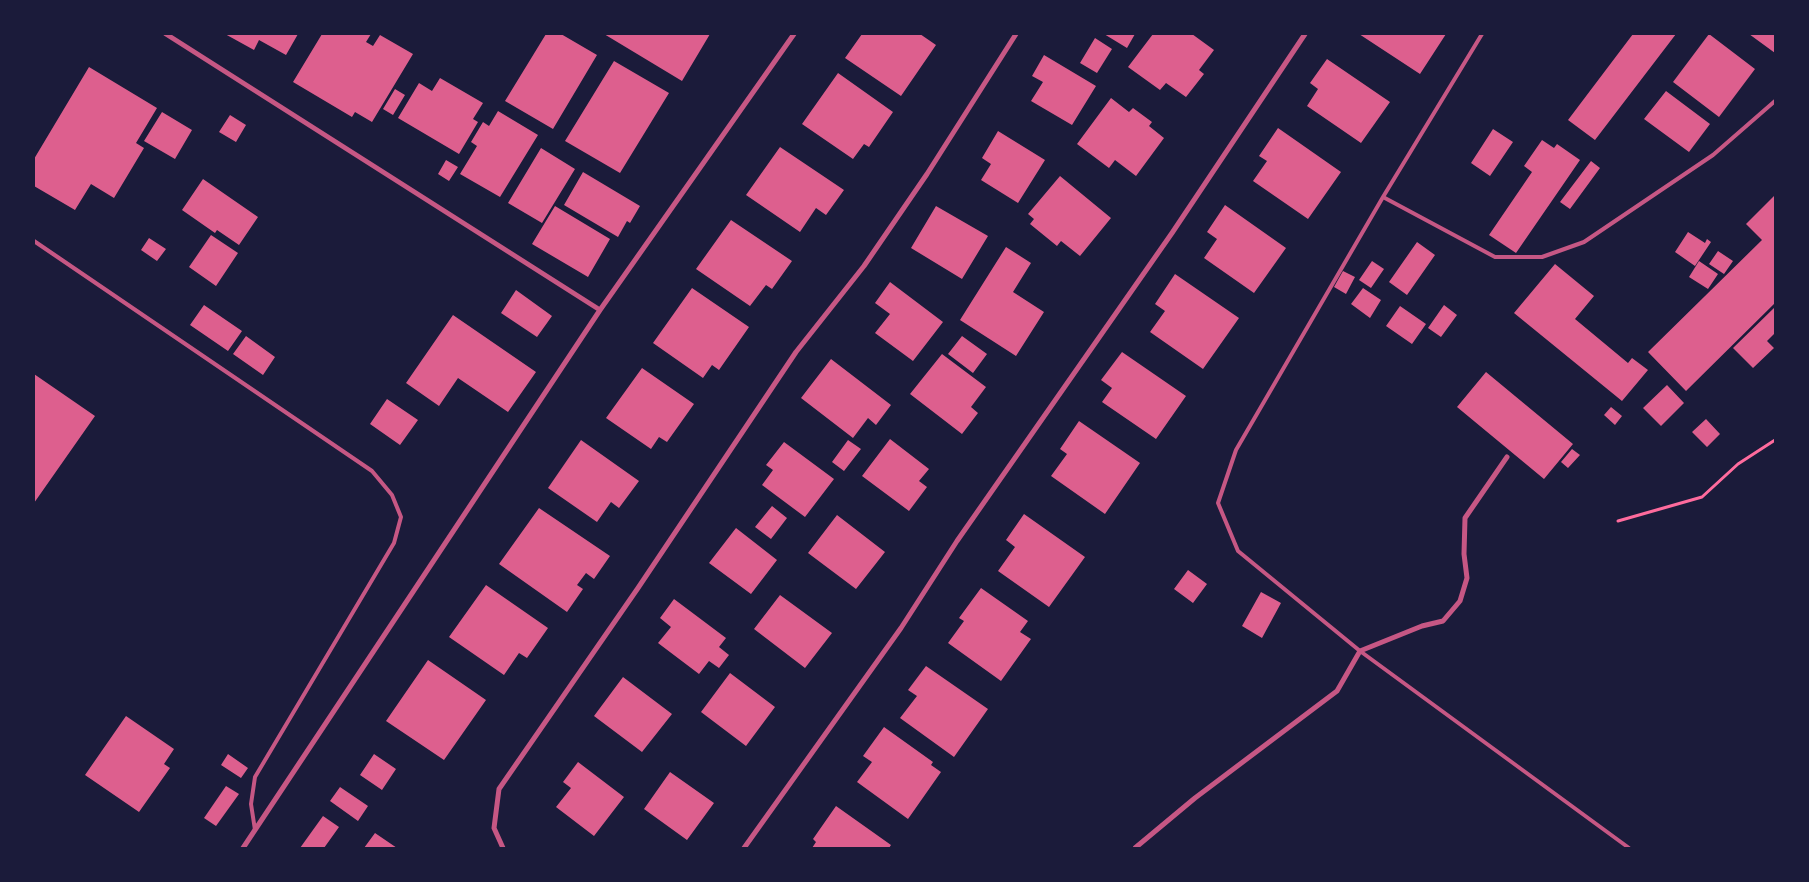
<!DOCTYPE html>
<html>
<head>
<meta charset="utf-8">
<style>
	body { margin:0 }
	#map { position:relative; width:1809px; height:882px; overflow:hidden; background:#1b1b3a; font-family:Barlow,sans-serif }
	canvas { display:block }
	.frame { position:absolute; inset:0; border:35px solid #1b1b3a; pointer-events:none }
</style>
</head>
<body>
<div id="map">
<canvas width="1809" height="882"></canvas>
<div class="frame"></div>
</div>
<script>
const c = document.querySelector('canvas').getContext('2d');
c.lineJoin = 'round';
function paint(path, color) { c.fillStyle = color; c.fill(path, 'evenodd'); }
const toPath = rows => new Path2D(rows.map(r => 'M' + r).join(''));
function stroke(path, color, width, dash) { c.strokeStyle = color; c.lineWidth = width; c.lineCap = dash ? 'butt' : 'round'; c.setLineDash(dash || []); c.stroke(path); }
paint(toPath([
	[225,34,298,34,286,55,259,40,254,50],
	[322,34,371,34,366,42,373,46,380,35,413,54,372,122,355,112,352,117,293,82],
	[546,34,561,34,597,55,553,129,505,101],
	[604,34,710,34,682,81],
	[862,34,920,34,936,45,901,96,845,58],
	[1104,34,1135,34,1127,48],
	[1153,34,1192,34,1214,50,1199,70,1204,74,1186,97,1166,83,1160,90,1128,67],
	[1359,34,1446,34,1420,74],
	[1633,34,1676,34,1595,140,1568,120],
	[1709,34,1755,69,1719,117,1673,82],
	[1749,34,1775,34,1775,53],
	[1095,38,1112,49,1097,73,1080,63],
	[1044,55,1096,86,1072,125,1031,101,1043,82,1032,76],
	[1327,59,1390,102,1361,143,1307,106,1318,89,1310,83],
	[614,61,669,93,620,173,565,141],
	[89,67,157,108,136,143,144,148,114,198,91,184,75,210,34,186,34,159],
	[838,73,893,112,869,147,864,144,853,159,802,124],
	[440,78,483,103,473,119,478,122,459,154,398,118,419,83,432,91],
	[395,89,405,95,393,115,383,109],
	[1666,91,1710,124,1689,152,1644,119],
	[1111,98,1129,112,1133,108,1152,122,1149,126,1164,138,1136,176,1115,160,1109,168,1077,144],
	[498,111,538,135,500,197,460,174,477,146,471,142,483,122,489,126],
	[162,112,192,130,175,159,144,141],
	[230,115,246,125,236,142,219,132],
	[1278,128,1341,172,1308,219,1253,181,1267,161,1259,156],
	[1493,129,1513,142,1490,176,1471,163],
	[998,131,1045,160,1018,203,981,180,991,164,982,158],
	[1542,140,1554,148,1557,144,1580,160,1516,253,1489,235,1532,172,1524,166],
	[780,147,844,190,826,215,816,208,800,232,746,195],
	[541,148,575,169,542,223,508,203],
	[446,160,458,167,449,181,438,174],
	[1591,161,1600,168,1570,209,1560,202],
	[583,172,640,206,630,223,627,221,618,237,564,205],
	[1060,176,1111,218,1080,256,1061,241,1057,246,1030,224,1034,219,1028,214],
	[203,179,258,217,239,245,217,230,215,233,182,210],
	[1775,195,1775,303,1686,391,1648,352,1762,240,1746,224],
	[1225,205,1286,248,1254,293,1204,258,1217,239,1207,232],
	[555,206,610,239,588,277,532,244],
	[936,206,988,236,962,279,911,248],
	[731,220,792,261,772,289,766,285,750,306,696,269],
	[1688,232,1705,243,1707,239,1711,242,1695,266,1675,252],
	[211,235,238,253,216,286,189,267],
	[149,238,166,249,157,261,141,250],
	[1417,242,1435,255,1407,295,1389,282],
	[1006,247,1031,263,1013,292,1044,312,1016,356,960,320],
	[1718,251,1733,261,1724,274,1709,264],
	[1372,261,1384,269,1371,288,1359,280],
	[1699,261,1718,274,1708,289,1689,277],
	[1555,264,1594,296,1575,319,1628,363,1632,358,1648,370,1622,401,1514,313],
	[1343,271,1355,277,1346,294,1334,287],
	[1175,274,1239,318,1203,369,1150,332,1165,311,1155,304],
	[890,282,943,322,913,361,875,333,890,314,875,303],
	[692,288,749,327,719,370,712,365,703,378,653,343],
	[1363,288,1381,300,1370,318,1351,304],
	[516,290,552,316,537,337,501,313],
	[204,305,242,331,228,351,190,325],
	[1444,305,1457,315,1441,337,1428,328],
	[1400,306,1426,324,1412,344,1386,326],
	[1775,307,1775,333,1767,341,1774,348,1753,368,1733,348],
	[453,315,536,372,508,412,458,378,439,406,406,383],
	[246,336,275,357,263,375,233,354],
	[962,336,987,354,973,373,948,354],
	[1122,352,1186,396,1156,439,1102,402,1112,388,1101,380],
	[942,354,986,387,971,407,978,413,962,434,910,394],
	[831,359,891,405,876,425,868,418,853,438,801,398],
	[642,368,694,404,667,442,659,437,651,449,606,418],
	[1486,372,1573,444,1544,479,1457,407],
	[34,374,95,416,34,503],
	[1667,385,1684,403,1661,426,1643,408],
	[387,399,418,420,400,445,370,424],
	[1611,407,1622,416,1615,425,1604,415],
	[1706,419,1720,434,1707,447,1692,432],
	[1079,421,1140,463,1105,514,1051,476,1067,454,1060,449],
	[890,439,929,469,919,481,927,487,909,511,862,476],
	[581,440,639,481,619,508,611,502,597,522,548,488],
	[848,440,861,449,844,471,832,462],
	[784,442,834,479,805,517,762,485,773,470,766,465],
	[1572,449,1580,455,1568,468,1561,462],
	[772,506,787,518,771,539,755,527],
	[539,508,610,556,594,579,586,573,577,585,583,589,567,612,499,564],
	[1024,514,1085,557,1049,607,998,571,1015,547,1006,540],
	[837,515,885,552,856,589,808,553],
	[736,528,777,560,751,594,709,563],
	[1188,570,1207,584,1193,603,1174,589],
	[486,585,548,628,527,658,519,653,504,675,449,637],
	[981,588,1028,621,1020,632,1031,639,1001,681,948,643,964,621,959,618],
	[1261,592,1281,603,1262,638,1242,626],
	[780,595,832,633,805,668,754,629],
	[674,599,726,638,719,647,729,655,719,668,709,661,699,674,658,643,671,627,660,618],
	[428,660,486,700,444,760,386,721],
	[926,666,988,709,954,757,900,718,917,696,908,690],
	[730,673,775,707,746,746,701,712],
	[623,677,672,714,642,752,594,716],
	[126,716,174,749,164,764,170,768,139,812,85,775],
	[884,727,933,762,931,765,941,772,908,819,857,782,872,762,863,756],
	[228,754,248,768,241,778,221,765],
	[374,754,396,769,382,790,360,775],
	[578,762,624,797,594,836,556,807,571,788,563,782],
	[670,772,714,803,687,840,644,809],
	[226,786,239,794,216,826,204,818],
	[340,787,368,806,358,821,330,801],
	[836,806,891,845,889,848,812,848,816,842,813,839],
	[323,816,339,827,324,848,300,848],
	[375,833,397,848,364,848]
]), '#dd5f8e');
stroke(toPath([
	[1618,521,1702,497,1738,464,1775,440]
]), '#ff6b9d', 3);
stroke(toPath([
	[1482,34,1383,197,1236,450,1218,503,1238,551,1360,651,1629,848],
	[1383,197,1495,257,1542,257,1584,242,1713,155,1775,101],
	[34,241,372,471,392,495,401,517,394,543,255,777,251,804,255,830]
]), '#c65784', 4);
stroke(toPath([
	[166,34,600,310],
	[243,848,600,310,794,34],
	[503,848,494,828,499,789,638,588,796,352,864,266,927,174,1016,34],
	[744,848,901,628,957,541,1172,233,1305,34],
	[1135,848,1195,798,1337,691,1360,651,1422,626,1443,621,1460,601,1467,578,1464,554,1465,518,1507,457]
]), '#c65784', 5);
</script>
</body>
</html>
